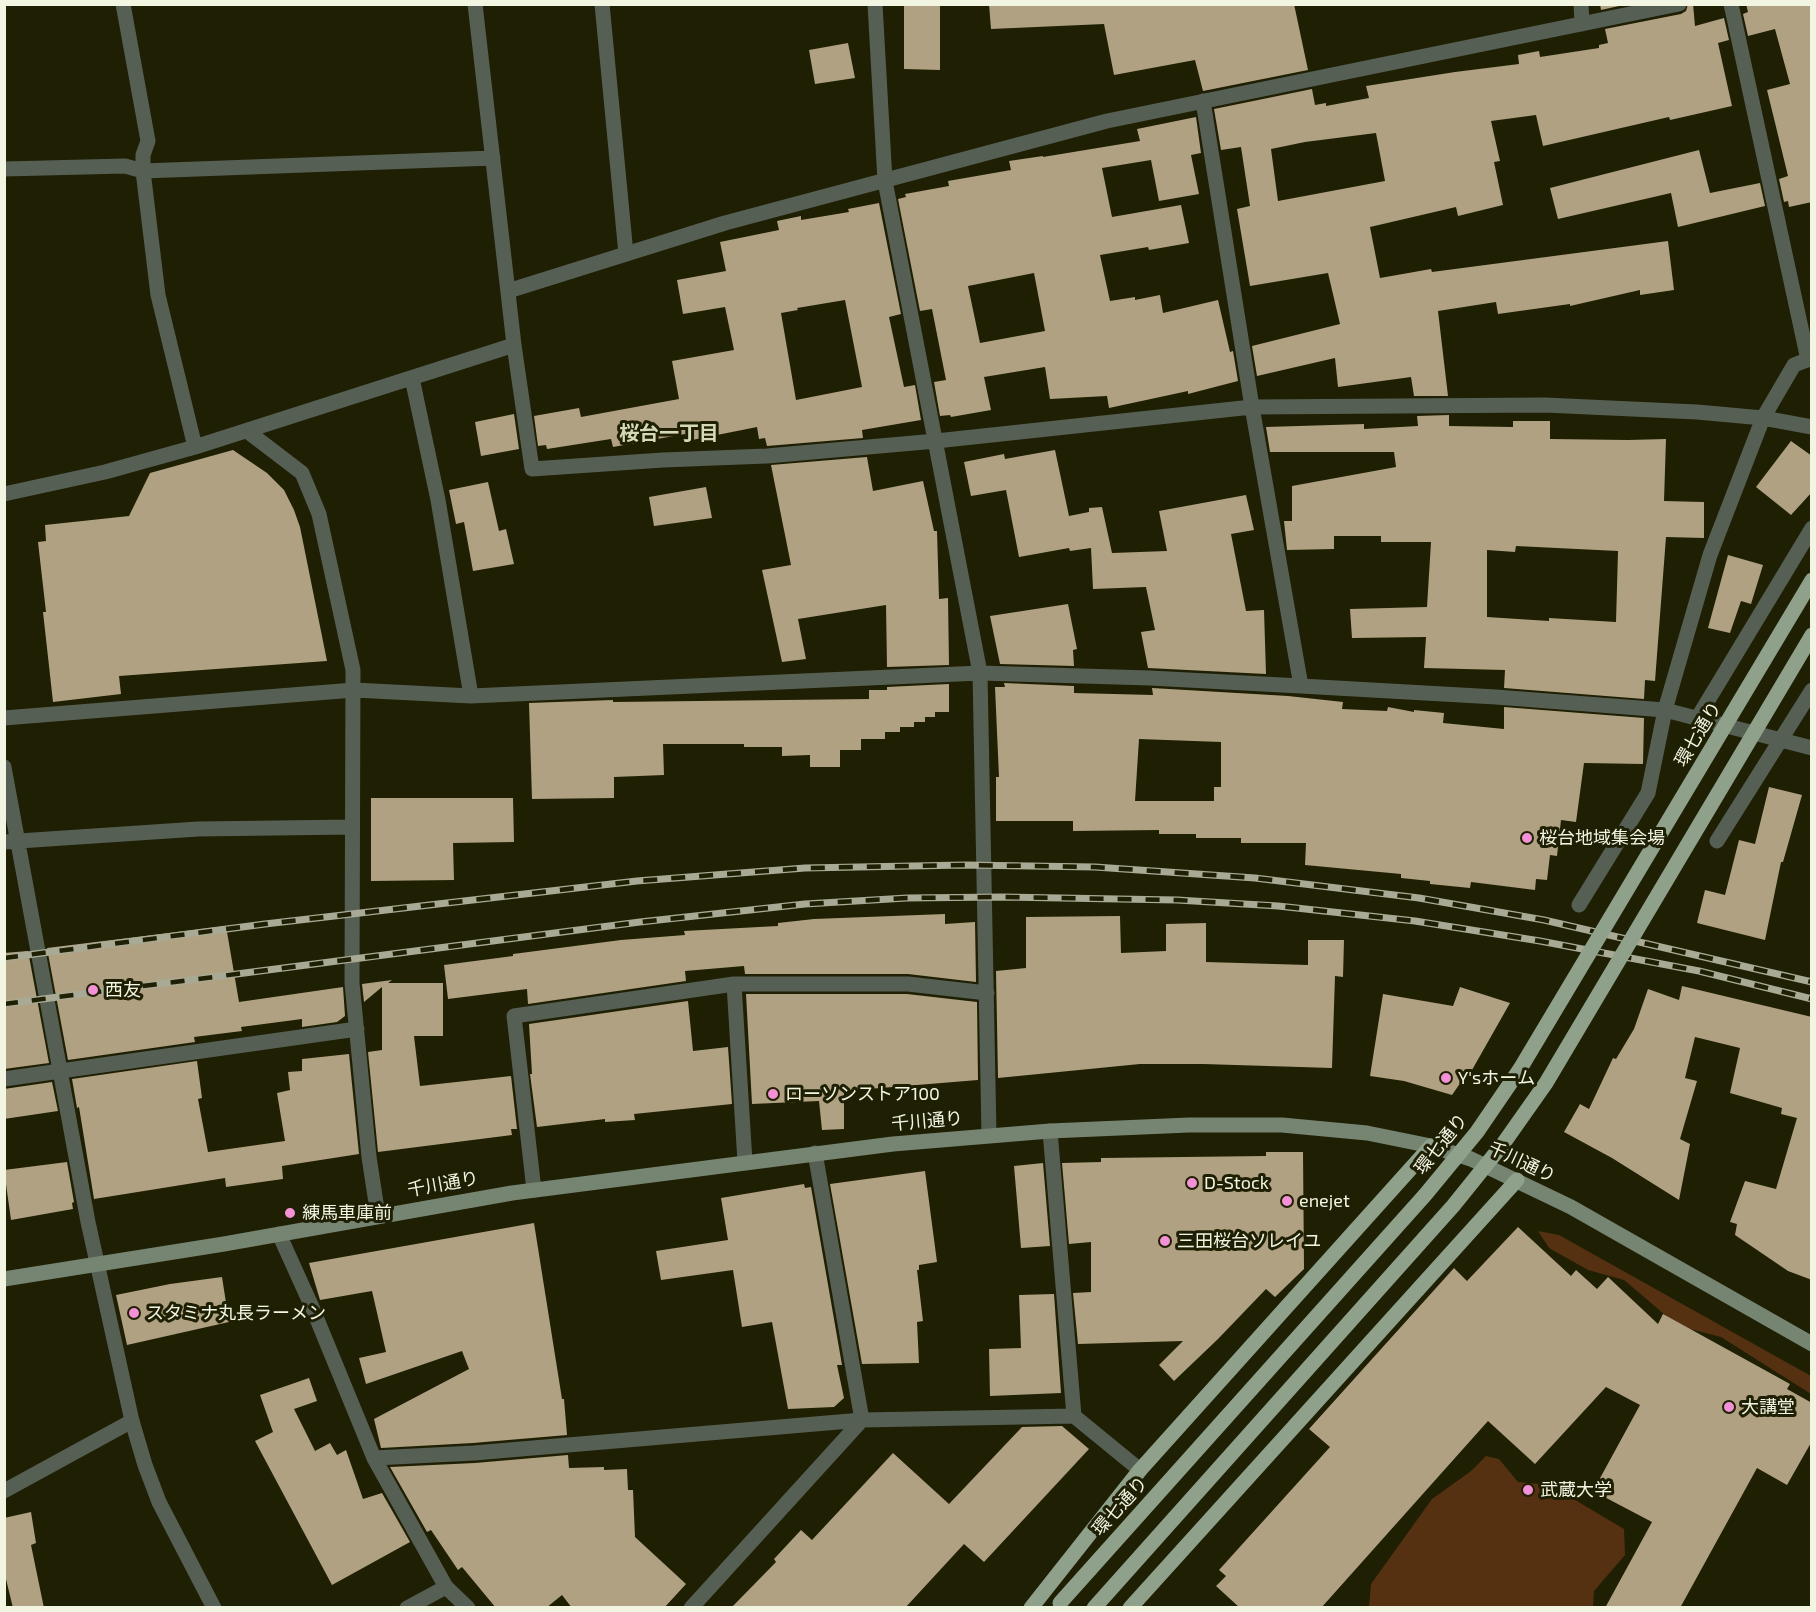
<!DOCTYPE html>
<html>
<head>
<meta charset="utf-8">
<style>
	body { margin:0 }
	#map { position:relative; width:1816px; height:1612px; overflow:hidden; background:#1e1f03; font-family:"Exo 2",sans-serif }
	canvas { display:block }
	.frame { position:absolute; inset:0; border:6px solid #f3f5e3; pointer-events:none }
</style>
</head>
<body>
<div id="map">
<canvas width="1816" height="1612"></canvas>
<div class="frame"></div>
</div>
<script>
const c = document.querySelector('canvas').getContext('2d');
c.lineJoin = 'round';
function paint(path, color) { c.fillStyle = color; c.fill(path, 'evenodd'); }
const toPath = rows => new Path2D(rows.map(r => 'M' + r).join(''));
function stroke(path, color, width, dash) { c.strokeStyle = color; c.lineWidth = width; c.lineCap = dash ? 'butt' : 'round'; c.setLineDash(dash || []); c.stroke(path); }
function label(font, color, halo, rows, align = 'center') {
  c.font = font + ' "Exo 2","Noto Sans JP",sans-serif'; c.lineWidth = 6; c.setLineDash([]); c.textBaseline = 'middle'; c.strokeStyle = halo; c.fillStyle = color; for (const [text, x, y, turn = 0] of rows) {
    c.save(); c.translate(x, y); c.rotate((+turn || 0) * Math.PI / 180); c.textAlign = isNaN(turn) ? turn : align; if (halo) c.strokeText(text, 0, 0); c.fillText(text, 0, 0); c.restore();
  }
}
paint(toPath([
	[1538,1231,1559,1235,1811,1376,1811,1394,1721,1337,1678,1326,1624,1280,1588,1270,1549,1248],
	[1486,1456,1499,1459,1518,1482,1550,1485,1624,1529,1625,1555,1594,1591,1593,1607,1369,1607,1371,1584,1432,1499,1471,1471]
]), '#553112');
paint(toPath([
	[904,4,940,4,940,70,904,69],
	[989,4,1294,4,1308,70,1203,91,1195,60,1114,75,1104,24,991,29],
	[1600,4,1628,4,1601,10],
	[1688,4,1693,4,1695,26,1724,18,1729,40,1718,43,1732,106,1670,120,1669,117,1543,146,1536,115,1491,121,1500,161,1494,162,1503,205,1458,216,1456,207,1370,227,1380,278,1431,269,1432,272,1668,241,1674,290,1640,295,1640,290,1570,306,1570,304,1498,314,1496,302,1438,311,1448,396,1414,396,1411,377,1338,387,1335,358,1257,376,1252,346,1340,324,1328,273,1250,286,1237,209,1250,206,1241,147,1221,150,1214,109,1312,89,1315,105,1326,103,1326,106,1369,98,1366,86,1455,72,1519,64,1518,55,1539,51,1540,57,1599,48,1599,45,1608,43,1605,29,1681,14,1686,11],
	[1376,133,1385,181,1278,201,1271,149,1305,142],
	[1746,4,1812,4,1812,202,1789,207,1788,201,1784,202,1779,179,1788,176,1767,90,1790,84,1775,29,1748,36,1743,14,1748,12],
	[848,43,855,78,815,84,809,50],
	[1196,117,1201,153,1191,155,1199,194,1159,201,1151,160,1102,168,1112,217,1181,205,1189,243,1149,250,1148,247,1100,255,1110,301,1135,297,1135,300,1160,295,1163,313,1218,300,1230,352,1233,351,1238,381,1188,394,1188,391,1109,408,1107,396,1050,399,1045,367,984,377,991,410,951,417,950,415,940,416,934,382,946,380,932,309,920,311,898,199,906,197,905,194,949,186,948,181,1011,170,1009,161,1043,156,1043,157,1140,141,1137,129],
	[1034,273,1045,331,980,343,968,286],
	[1699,150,1710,193,1760,183,1765,206,1678,227,1671,193,1558,219,1550,188],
	[879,203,901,314,889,317,904,387,915,385,921,420,862,430,863,438,767,446,765,438,759,439,757,427,687,441,685,434,613,447,611,439,547,449,546,445,538,446,534,416,579,408,581,417,679,399,672,361,734,350,725,307,683,314,677,280,726,271,720,242,779,230,777,221,801,216,801,220,849,212,848,209],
	[845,300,862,387,796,400,781,313,798,310,797,308],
	[514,414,519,449,481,456,475,422],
	[1449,415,1449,426,1513,427,1513,421,1550,421,1550,439,1628,440,1666,439,1664,501,1704,502,1704,538,1666,537,1655,681,1645,680,1644,699,1504,688,1505,670,1424,668,1426,637,1352,638,1350,609,1427,607,1431,542,1381,542,1381,536,1334,536,1334,549,1287,550,1284,521,1292,521,1292,486,1396,467,1394,452,1270,452,1266,427,1364,424,1364,429,1418,426,1417,416],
	[1516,546,1618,551,1616,622,1549,618,1549,621,1487,617,1487,550,1515,552],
	[1791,441,1812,456,1812,492,1791,515,1756,487],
	[233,450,267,473,284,490,294,510,300,527,327,661,119,676,121,694,53,702,43,612,46,612,38,542,46,541,45,525,129,516,150,473],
	[1055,450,1069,516,1089,512,1089,508,1102,507,1112,553,1167,551,1159,511,1246,495,1254,530,1231,534,1246,611,1264,610,1266,674,1148,668,1141,632,1155,630,1146,587,1093,589,1091,548,1070,551,1069,548,1019,557,1006,490,971,496,964,462,1004,454,1005,459],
	[867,457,873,491,923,481,934,531,937,531,939,599,948,598,949,665,887,667,886,605,798,619,806,659,782,662,762,570,791,565,771,465],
	[488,482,499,531,506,529,514,564,473,571,464,522,456,524,449,490],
	[706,487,712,518,654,526,649,497],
	[1728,555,1763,565,1751,604,1741,601,1730,633,1708,628],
	[1068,604,1077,649,1073,650,1074,666,1000,664,990,616],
	[1004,683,1074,686,1074,693,1153,695,1152,688,1288,696,1343,702,1342,709,1387,711,1388,707,1414,712,1414,710,1444,713,1443,723,1504,729,1504,707,1644,718,1643,764,1584,763,1576,822,1561,820,1557,856,1550,855,1547,880,1536,879,1535,890,1471,882,1470,888,1430,884,1430,881,1401,878,1401,874,1305,865,1306,843,1241,843,1241,838,1196,838,1196,834,1159,834,1159,830,1073,831,1073,821,996,821,996,777,999,777,995,687,1005,687],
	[1139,739,1221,742,1221,787,1214,787,1214,801,1135,801],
	[949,684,949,712,935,712,935,717,925,717,925,722,914,722,914,727,900,727,900,732,885,732,885,739,861,739,861,750,840,750,840,767,810,767,810,755,782,756,782,747,744,747,744,744,663,744,664,775,614,777,614,798,532,799,529,703,613,700,613,702,869,699,869,690,887,690,887,687],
	[1769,787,1802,795,1783,862,1781,862,1765,940,1697,923,1705,890,1725,895,1739,840,1755,844],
	[371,798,513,798,514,842,453,843,454,880,371,881],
	[945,914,945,924,975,922,976,982,908,974,745,974,744,966,685,971,686,981,528,1004,527,989,448,999,444,965,513,956,513,954,621,940,685,935,684,931,778,926,778,923,814,919],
	[1120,916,1121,953,1166,951,1166,924,1206,923,1206,962,1308,965,1308,940,1344,940,1343,977,1335,976,1332,1068,1203,1064,1140,1064,998,1078,996,971,1026,968,1026,917],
	[226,926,239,1002,343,987,345,1016,337,1022,302,1027,302,1019,241,1027,242,1031,194,1037,195,1042,68,1060,47,948],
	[28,951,49,1063,4,1069,4,953],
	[392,980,388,983,443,983,443,1036,414,1036,420,1086,511,1076,517,1129,511,1129,512,1135,378,1152,368,1052,382,1050,382,987,364,1002,362,984],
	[1682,986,1812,1017,1812,1280,1788,1271,1735,1235,1737,1224,1730,1222,1745,1181,1776,1189,1797,1118,1781,1114,1782,1108,1730,1093,1740,1048,1695,1037,1685,1078,1697,1081,1680,1139,1690,1144,1679,1200,1612,1158,1564,1132,1580,1104,1589,1109,1613,1058,1616,1059,1634,1029,1648,989,1679,1000],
	[1460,987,1510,1003,1472,1070,1470,1069,1452,1095,1404,1081,1370,1076,1383,994,1453,1006],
	[746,994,907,994,977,1002,978,1080,844,1091,844,1129,822,1130,819,1101,752,1104],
	[688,1001,693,1051,728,1047,732,1104,634,1114,635,1120,605,1122,605,1119,537,1127,530,1074,532,1074,529,1024],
	[349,1054,359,1154,282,1166,283,1179,226,1187,225,1178,94,1199,79,1107,77,1108,72,1079,197,1061,202,1098,198,1099,208,1152,285,1141,277,1093,290,1090,288,1072,302,1071,302,1059],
	[52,1082,58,1111,4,1119,4,1089],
	[1266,1152,1303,1152,1304,1269,1275,1297,1266,1289,1218,1339,1174,1381,1159,1365,1183,1341,1078,1344,1073,1293,1091,1292,1091,1242,1069,1244,1062,1163,1101,1162,1101,1158,1266,1156],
	[67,1162,74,1202,72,1203,73,1209,11,1220,4,1170],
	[1043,1163,1050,1246,1021,1248,1014,1166],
	[925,1171,937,1262,919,1265,919,1270,917,1270,923,1321,917,1322,919,1363,862,1364,830,1184],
	[804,1184,805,1188,811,1187,842,1365,837,1365,844,1398,834,1407,788,1409,772,1322,742,1327,733,1270,661,1280,656,1251,728,1240,721,1198],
	[534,1223,562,1399,564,1399,567,1435,473,1443,381,1448,374,1419,469,1369,462,1351,366,1384,359,1358,386,1352,372,1291,320,1300,309,1263],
	[1518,1227,1571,1276,1576,1270,1597,1289,1608,1277,1658,1324,1663,1314,1790,1384,1787,1389,1812,1403,1812,1441,1787,1485,1757,1468,1680,1608,1605,1608,1652,1522,1593,1491,1640,1405,1606,1387,1535,1464,1488,1421,1321,1608,1240,1608,1216,1586,1226,1576,1219,1570,1330,1447,1309,1429,1454,1268,1467,1281],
	[222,1277,229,1322,127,1345,116,1295,170,1284],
	[1054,1294,1061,1393,990,1396,989,1349,1021,1348,1019,1295],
	[309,1378,317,1401,294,1409,315,1451,330,1443,337,1455,346,1450,363,1499,382,1493,410,1542,332,1585,255,1441,273,1432,260,1395],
	[1062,1426,1089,1449,984,1562,964,1544,905,1608,731,1608,776,1562,774,1559,801,1530,812,1540,893,1453,949,1504,1022,1427],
	[568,1455,569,1468,604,1467,604,1470,627,1469,628,1490,633,1490,635,1537,686,1584,664,1608,572,1608,562,1595,546,1608,496,1608,462,1567,458,1570,431,1530,427,1532,390,1467,475,1463],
	[31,1512,36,1543,31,1545,44,1608,13,1608,4,1571,4,1518]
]), '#b0a182');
stroke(toPath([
	[123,4,148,141,143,155,143,171,158,295,195,447],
	[475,4,514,345,532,469,663,460,767,456,936,441,1252,407,1545,405,1697,412,1763,418,1812,427],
	[602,4,626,254],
	[875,4,885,181,980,673,989,1135],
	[1581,4,1582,24],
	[1731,4,1808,360],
	[1203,101,1252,407,1301,686],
	[4,169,125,166,143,171,493,158],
	[508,291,725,223,1107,121,1679,4],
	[412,378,438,500,471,696],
	[247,431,302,473,319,514,353,670,352,983,369,1157,378,1216],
	[4,494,105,472,195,447,514,345],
	[1698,717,1812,528],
	[4,718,354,690,471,696,980,673,1150,678,1301,686,1496,697,1665,710,1812,748],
	[4,767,88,1222,132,1421,145,1465,159,1502,214,1608],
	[1717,841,1812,690],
	[4,842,198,829,352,827],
	[1579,905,1648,793,1665,710,1710,555,1763,418,1794,365,1812,358],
	[734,984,745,1162],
	[4,1079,357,1029],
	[1050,1131,1074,1416],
	[534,1190,514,1016,734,984,908,984,987,993],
	[279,1234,312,1307,374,1458,446,1587,468,1608],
	[374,1458,474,1453,862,1420,1074,1416,1140,1470],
	[407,1608,446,1587],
	[691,1608,862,1420,815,1153]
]), '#565f54', 15);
stroke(toPath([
	[4,1491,132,1421]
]), '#565f54', 15);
stroke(toPath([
	[4,1279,224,1244,512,1193,893,1144,1050,1131,1189,1125,1282,1125,1367,1133,1431,1146,1471,1159,1571,1207,1812,1344]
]), '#768472', 15);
stroke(toPath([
	[1031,1608,1140,1470,1431,1146],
	[1130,1608,1517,1180]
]), '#8fa18a', 15);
const rail = toPath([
	[4,958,265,924,637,881,805,868,965,865,1095,867,1255,878,1419,898,1544,920,1812,982],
	[4,1004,640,922,805,904,907,898,1002,897,1177,900,1278,906,1415,921,1540,941,1699,971,1812,999]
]);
stroke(rail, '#a9aa95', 7);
stroke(rail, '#1e1f03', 4.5, [14]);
stroke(toPath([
	[1060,1603,1425,1195,1477,1132,1520,1069,1812,580],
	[1094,1608,1453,1206,1503,1144,1546,1083,1812,635]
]), '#8fa18a', 15);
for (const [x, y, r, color] of [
	[1527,838,6,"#f391d6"],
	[93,990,6,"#f391d6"],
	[1446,1078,6,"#f391d6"],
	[773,1094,6,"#f391d6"],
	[1192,1183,6,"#f391d6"],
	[1287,1201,6,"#f391d6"],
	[290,1213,6,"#f391d6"],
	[1165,1241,6,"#f391d6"],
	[134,1313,6,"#f391d6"],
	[1729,1407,6,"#f391d6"],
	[1528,1490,6,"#f391d6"]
]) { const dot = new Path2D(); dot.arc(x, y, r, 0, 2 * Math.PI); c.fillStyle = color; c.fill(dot); stroke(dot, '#1e1f03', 2); }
label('18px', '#f3f5e3', '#1e1f03', [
	["環七通り",1698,734,-59],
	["千川通り",927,1121,-5],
	["環七通り",1441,1144,-51],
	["千川通り",1522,1162,25],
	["千川通り",443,1184,-10],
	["環七通り",1120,1506,-48]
]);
label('18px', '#f3f5e3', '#1e1f03', [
	["桜台地域集会場",1539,838],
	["西友",105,990],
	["Y'sホーム",1458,1078],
	["ローソンストア100",785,1094],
	["D-Stock",1204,1183],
	["enejet",1299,1201],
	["練馬車庫前",302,1213],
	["三田桜台ソレイユ",1177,1241],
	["スタミナ丸長ラーメン",146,1313],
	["大講堂",1741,1407],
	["武蔵大学",1540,1490]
], 'left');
label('bold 20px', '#d6d9b7', '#1e1f03', [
	["桜台一丁目",669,433]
]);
</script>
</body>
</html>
